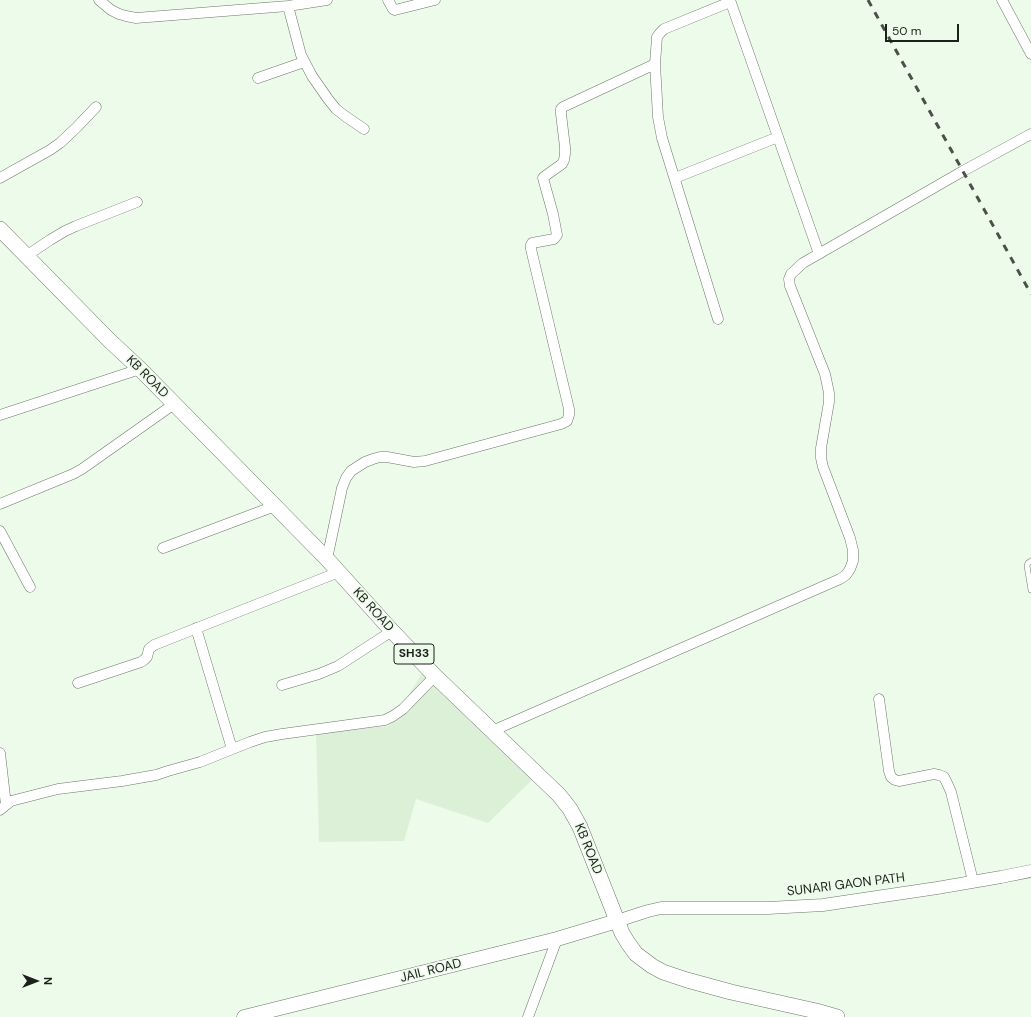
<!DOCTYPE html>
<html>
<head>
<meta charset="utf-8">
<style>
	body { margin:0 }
	#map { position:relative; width:1031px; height:1017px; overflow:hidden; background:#edfbea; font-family:"DM Sans",sans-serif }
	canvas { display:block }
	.north { position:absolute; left:16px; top:961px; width:40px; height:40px; -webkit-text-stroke:3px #edfbea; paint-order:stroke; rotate:90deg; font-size:11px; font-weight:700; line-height:16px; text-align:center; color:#1c211b }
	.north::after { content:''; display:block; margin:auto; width:14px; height:18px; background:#1c211b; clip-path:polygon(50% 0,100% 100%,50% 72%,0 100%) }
	.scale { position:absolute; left:885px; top:24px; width:74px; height:18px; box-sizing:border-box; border:2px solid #1c211b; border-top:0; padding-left:5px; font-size:12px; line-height:14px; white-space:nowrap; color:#1c211b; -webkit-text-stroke:3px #edfbea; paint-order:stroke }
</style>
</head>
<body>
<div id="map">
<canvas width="1031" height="1017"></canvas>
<div class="north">N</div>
<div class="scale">50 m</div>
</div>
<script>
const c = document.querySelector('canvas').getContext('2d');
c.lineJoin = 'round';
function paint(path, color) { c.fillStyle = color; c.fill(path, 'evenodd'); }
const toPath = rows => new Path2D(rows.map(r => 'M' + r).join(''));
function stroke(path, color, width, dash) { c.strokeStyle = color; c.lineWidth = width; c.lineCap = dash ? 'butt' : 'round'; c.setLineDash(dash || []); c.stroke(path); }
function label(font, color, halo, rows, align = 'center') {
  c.font = font + ' "DM Sans",sans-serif'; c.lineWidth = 3.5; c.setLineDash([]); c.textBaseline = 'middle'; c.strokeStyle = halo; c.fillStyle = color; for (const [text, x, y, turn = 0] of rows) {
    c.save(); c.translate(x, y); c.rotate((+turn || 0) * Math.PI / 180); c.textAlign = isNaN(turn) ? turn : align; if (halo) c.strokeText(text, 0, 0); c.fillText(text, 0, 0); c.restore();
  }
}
paint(toPath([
	[423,672,532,780,488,823,416,799,404,841,319,842,316,732,389,726]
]), '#dcf0d8');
const service = toPath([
	[1031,561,1028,563,1027,566,1031,590]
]);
const minor = toPath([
	[99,0,111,10,119,14,126,16,136,18,288,6,327,0],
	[388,0,393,9,395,10,435,0],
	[730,0,819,254],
	[1002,0,1031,54],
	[288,6,301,55,312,76,328,99,336,109,345,116,364,129],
	[258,78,304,62],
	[0,178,50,150,60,143,76,128,96,107],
	[675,178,778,137],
	[26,256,50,240,65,231,76,226,137,202],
	[718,319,662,138,658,117,655,64,657,37,660,33,664,29,730,2],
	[0,415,140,369],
	[0,504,73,474,82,469,174,404],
	[0,531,30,587],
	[163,548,275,506],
	[327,559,342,488,346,478,351,471,365,462,373,459,380,457,387,457,414,462,425,461,561,424,567,421,569,415,569,409,531,249,531,245,532,243,554,239,557,235,553,214,543,178,545,176,562,164,564,160,565,154,565,147,561,114,561,109,563,107,655,64],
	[196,628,232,749],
	[78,683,141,662,144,660,147,657,149,649,154,645,339,572],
	[282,685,319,674,338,666,392,631],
	[879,699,889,771,891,777,895,780,899,781,934,774,939,775,944,777,947,783,951,792,973,881],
	[492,731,840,579,846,575,850,569,853,561,853,550,850,538,823,467,821,458,821,448,829,402,829,393,825,374,790,286,789,279,791,274,803,263,963,171,1031,134],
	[0,753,6,805],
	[0,810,6,805,11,801,58,789,122,781,156,775,168,771,200,762,250,742,265,737,282,734,385,720,393,716,403,709,435,676],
	[528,1017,557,939]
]);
const tertiary = toPath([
	[617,921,648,911,661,908,768,908,823,905,937,888,1001,877,1031,871]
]);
const secondary = toPath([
	[244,1017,557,939,617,921]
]);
const primary = toPath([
	[0,229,109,340,140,369,327,559,392,631,435,676,559,795,570,809,580,827,622,933,628,943,636,954,652,966,663,972,687,980,731,992,816,1011,837,1017]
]);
stroke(service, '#6b7768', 6);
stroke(minor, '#6b7768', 11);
stroke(tertiary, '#6b7768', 13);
stroke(secondary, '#6b7768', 15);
stroke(primary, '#6b7768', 16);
stroke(service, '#fff', 5);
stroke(minor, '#fff', 10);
stroke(tertiary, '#fff', 12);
stroke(secondary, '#fff', 14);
stroke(primary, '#fff', 15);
stroke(toPath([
	[868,0,1031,294]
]), '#4a5148', 3, [7, 7]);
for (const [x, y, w] of [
	[414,654,40]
]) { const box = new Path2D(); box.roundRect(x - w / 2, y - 10, w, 20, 3); c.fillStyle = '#edfbea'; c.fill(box); stroke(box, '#1c211b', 1); }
label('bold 12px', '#1c211b', null, [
	["SH33",414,654]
]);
label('13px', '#1c211b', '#edfbea', [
	["KB ROAD",147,377,45],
	["KB ROAD",373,610,48],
	["KB ROAD",588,849,68],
	["SUNARI GAON PATH",846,885,-7],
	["JAIL ROAD",431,971,-14]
]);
</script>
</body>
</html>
